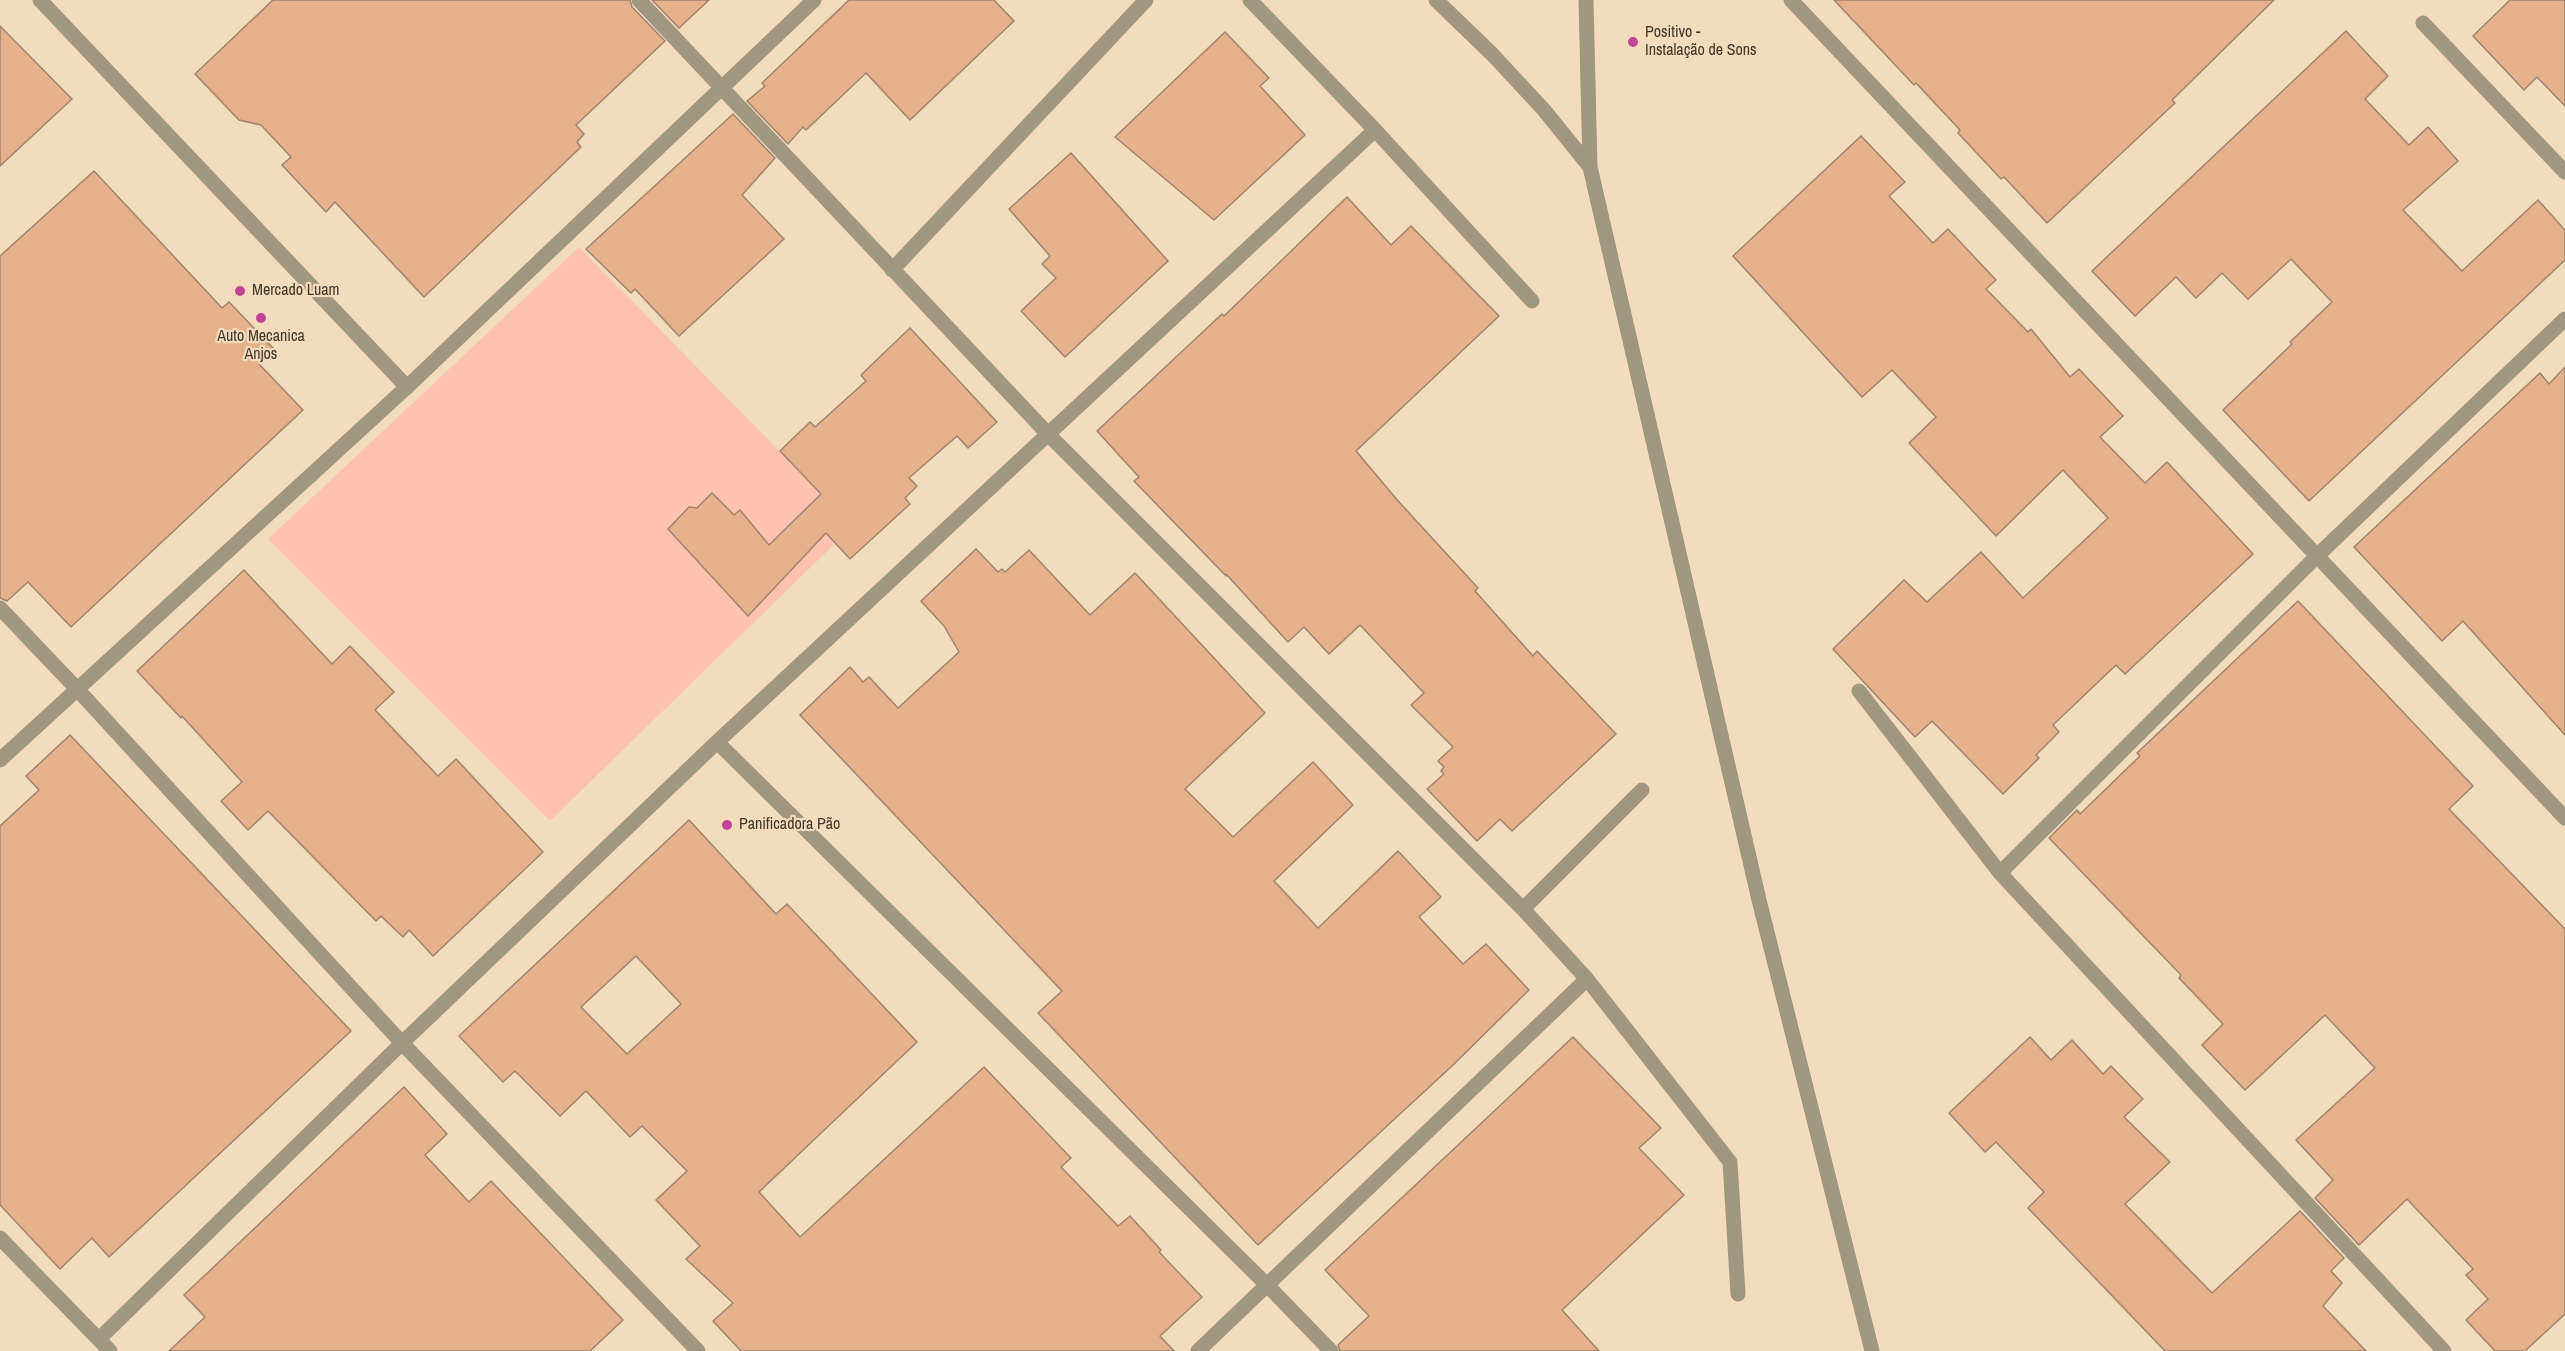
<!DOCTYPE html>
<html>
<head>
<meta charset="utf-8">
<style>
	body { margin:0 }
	canvas { display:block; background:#f3dcbc }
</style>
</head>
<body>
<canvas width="2565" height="1351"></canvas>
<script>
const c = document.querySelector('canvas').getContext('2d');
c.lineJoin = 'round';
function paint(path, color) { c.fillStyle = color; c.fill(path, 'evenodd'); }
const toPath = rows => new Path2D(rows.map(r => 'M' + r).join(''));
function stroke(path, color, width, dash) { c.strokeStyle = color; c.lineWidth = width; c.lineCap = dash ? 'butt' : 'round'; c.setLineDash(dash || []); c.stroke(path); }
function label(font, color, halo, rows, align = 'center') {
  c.font = font + ' "Archivo Narrow",sans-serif'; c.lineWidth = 4.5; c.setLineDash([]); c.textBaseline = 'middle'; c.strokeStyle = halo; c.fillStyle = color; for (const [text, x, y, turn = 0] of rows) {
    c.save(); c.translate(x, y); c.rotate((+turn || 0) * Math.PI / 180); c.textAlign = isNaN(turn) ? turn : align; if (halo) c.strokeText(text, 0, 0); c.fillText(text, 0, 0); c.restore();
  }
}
paint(toPath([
	[579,247,853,526,550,821,268,539]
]), '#fdc3b0');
const building = toPath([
	[273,0,630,0,632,7,665,41,576,125,584,134,577,142,581,147,424,297,335,202,326,212,282,165,291,157,261,125,239,120,195,74,273,0],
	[652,0,709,0,679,28,652,0],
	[849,0,994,0,1014,21,910,120,866,73,806,130,803,127,788,144,747,101,765,86,762,83,849,0],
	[1834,0,2274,0,2172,100,2175,103,2047,223,2004,177,2001,179,1958,133,1960,130,1916,83,1914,85,1834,0],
	[2510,0,2565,0,2565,106,2537,77,2524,90,2473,36,2510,0],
	[0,26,72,99,0,166,0,26],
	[2346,31,2388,76,2365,99,2409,145,2428,127,2458,161,2403,210,2462,271,2538,200,2565,230,2565,260,2309,501,2223,410,2292,344,2290,342,2332,302,2291,259,2248,299,2222,273,2196,298,2176,277,2135,316,2092,271,2346,31],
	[1225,32,1269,78,1260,86,1305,135,1214,220,1115,137,1225,32],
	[733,114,775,158,742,195,784,239,679,336,635,289,631,293,586,249,733,114],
	[1861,136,1905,182,1889,196,1933,243,1948,229,1996,280,1986,289,2028,332,2031,329,2070,377,2079,369,2123,416,2100,437,2145,483,2167,462,2253,554,2125,674,2116,665,2053,725,2059,732,2036,755,2039,758,2003,794,1932,721,1915,737,1833,649,1904,580,1927,602,1981,552,2023,598,2108,518,2063,470,1996,536,1909,443,1936,417,1892,370,1862,397,1733,256,1861,136],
	[1071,153,1168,261,1065,357,1021,311,1056,278,1042,264,1050,256,1009,209,1071,153],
	[94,171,222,308,229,302,274,349,259,364,303,410,71,627,28,582,7,601,0,598,0,256,94,171],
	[1347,197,1391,245,1411,226,1499,316,1356,451,1399,502,1478,588,1475,591,1533,656,1537,651,1616,734,1512,831,1500,819,1477,841,1427,789,1444,774,1441,771,1444,767,1438,761,1453,747,1411,705,1424,693,1360,625,1329,654,1304,627,1288,642,1226,574,1226,576,1134,481,1139,477,1097,431,1222,314,1224,316,1347,197],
	[910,328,997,422,968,448,957,436,909,478,917,486,905,498,910,504,850,559,826,533,748,616,668,529,689,507,697,508,712,493,734,515,740,510,769,545,821,494,780,451,810,422,815,427,866,381,861,375,910,328],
	[2565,367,2565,735,2463,621,2442,641,2354,547,2540,373,2549,384,2565,367],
	[976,549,998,572,1002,569,1005,572,1029,550,1090,615,1135,573,1265,713,1185,789,1233,837,1313,762,1353,805,1274,881,1318,928,1398,851,1441,897,1419,917,1463,964,1486,944,1529,990,1452,1066,1258,1245,1038,1013,1062,991,800,715,850,667,863,682,869,677,898,708,959,652,944,626,921,601,976,549],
	[244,570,332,664,350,646,394,692,375,710,438,776,456,759,543,852,433,956,409,930,403,937,381,916,376,921,268,811,248,830,221,801,242,782,182,716,181,718,137,671,244,570],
	[2298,601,2473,786,2449,809,2565,929,2565,1314,2525,1351,2495,1351,2466,1320,2488,1299,2466,1275,2473,1269,2407,1199,2359,1245,2315,1198,2333,1180,2296,1140,2375,1068,2325,1015,2245,1090,2202,1045,2223,1024,2179,978,2181,975,2049,838,2077,810,2080,814,2140,756,2137,753,2298,601],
	[70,735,351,1031,109,1257,92,1238,60,1269,0,1205,0,826,39,790,26,776,70,735],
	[689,820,776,914,787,904,917,1042,759,1192,800,1237,984,1067,1071,1158,1061,1167,1118,1226,1130,1216,1161,1250,1159,1252,1202,1297,1160,1336,1174,1351,741,1351,713,1321,733,1303,686,1259,700,1246,656,1200,687,1171,642,1126,630,1137,586,1091,560,1116,515,1071,503,1082,459,1036,689,820],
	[636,956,681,1004,627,1054,581,1007,636,956],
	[1573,1037,1661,1128,1639,1148,1684,1195,1562,1310,1599,1351,1340,1351,1338,1345,1369,1316,1325,1270,1573,1037],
	[2030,1037,2051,1060,2072,1040,2103,1074,2111,1066,2143,1099,2124,1117,2170,1162,2125,1204,2212,1293,2300,1211,2344,1258,2331,1271,2342,1283,2323,1306,2366,1351,2165,1351,2028,1208,2044,1192,1996,1142,1985,1152,1949,1113,2030,1037],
	[404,1087,447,1134,425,1155,469,1202,491,1181,623,1320,590,1351,169,1351,205,1317,184,1295,404,1087]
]);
paint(building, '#e4b18b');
stroke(building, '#a1826c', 1.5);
stroke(toPath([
	[40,0,407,387],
	[639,0,1048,434,1523,909,1587,979,1730,1162,1738,1294],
	[1250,0,1375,130,1532,301],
	[1791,0,2565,818],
	[2423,23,2565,172],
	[892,270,1146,0],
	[0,608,77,689,402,1043,698,1351],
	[1859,691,2000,873,2444,1351],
	[717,742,1267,1285,1331,1351],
	[0,760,407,387,814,0],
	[2000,873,2318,555,2565,319],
	[1523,909,1642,790],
	[0,1238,110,1351],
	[99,1339,402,1043,717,742,1375,130],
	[1198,1351,1587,979]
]), '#9f987f', 15);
stroke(toPath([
	[1436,0,1492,54,1544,110,1590,167],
	[1586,0,1590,167,1759,900,1872,1351]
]), '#9f987f', 15);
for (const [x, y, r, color] of [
	[1633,42,6,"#c14595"],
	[240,291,6,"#c14595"],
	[261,318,6,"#c14595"],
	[727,825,6,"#c14595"]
]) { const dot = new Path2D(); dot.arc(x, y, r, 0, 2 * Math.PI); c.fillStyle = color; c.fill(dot); stroke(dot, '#f3dcbc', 2); }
label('16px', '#41382b', '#f3dcbc', [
	["Positivo -",1645,33],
	["Instalação de Sons",1645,51],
	["Mercado Luam",252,291],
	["Auto Mecanica",261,337,"center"],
	["Anjos",261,355,"center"],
	["Panificadora Pão",739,825]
], 'left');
</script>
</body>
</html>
